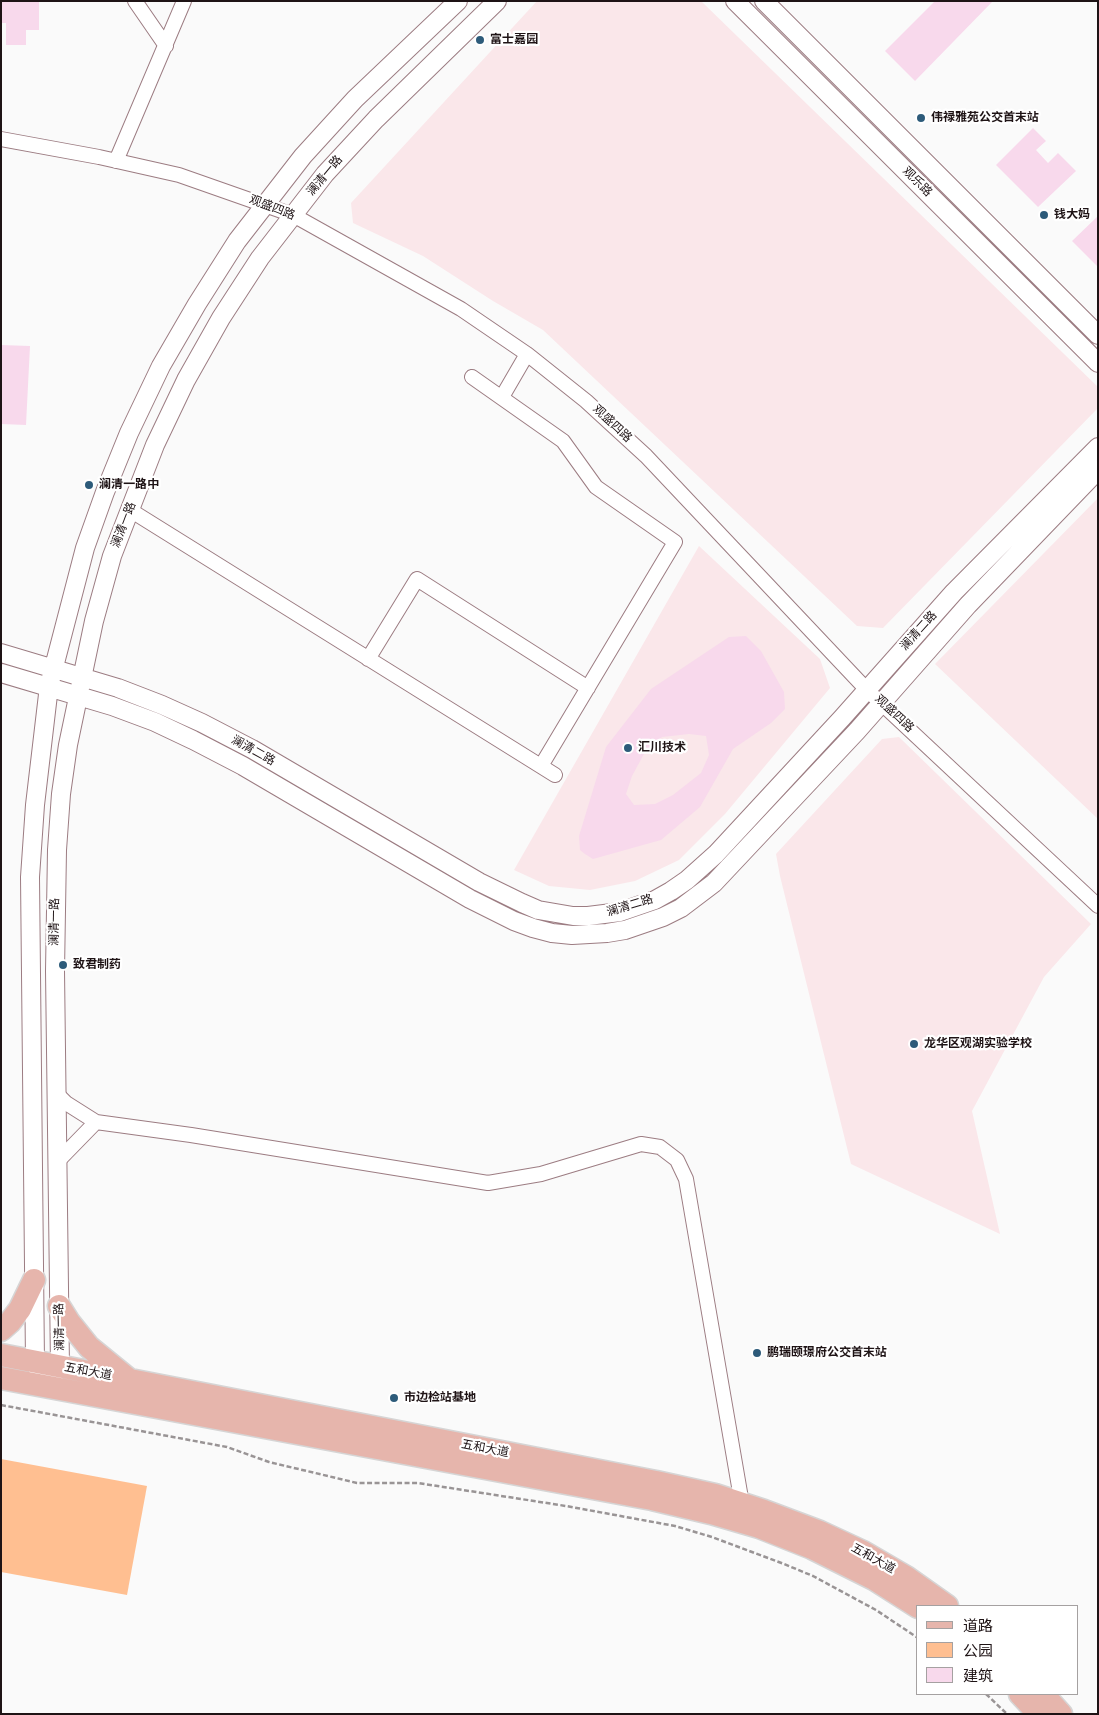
<!DOCTYPE html>
<html>
<head>
<meta charset="utf-8">
<style>
	body { margin:0 }
	#map { position:relative; width:1099px; height:1715px; overflow:hidden; background:#fafafa; font-family:"Source Serif 4","Noto Sans SC",serif }
	canvas { display:block }
	.frame { position:absolute; inset:0; border:2px solid #1e1315; pointer-events:none }
	.legend { position:absolute; left:916px; top:1605px; width:162px; height:90px; box-sizing:border-box; background:#fff; border:1px solid #a5a1a1; margin:0; padding:6px 9px; list-style:none; font-size:15px; color:#1e1315 }
	.legend li { display:flex; align-items:center; gap:10px; height:25px }
	.legend b { width:25px; border:1px solid #a5a1a1 }
</style>
</head>
<body>
<div id="map">
<canvas width="1099" height="1715"></canvas>
<div class="frame"></div>
<ul class="legend">
<li><b style="height:6px;background:#e6b5ac"></b>道路</li>
<li><b style="height:14px;background:#ffbf91"></b>公园</li>
<li><b style="height:14px;background:#f8d9ec"></b>建筑</li>
</ul>
</div>
<script>
const c = document.querySelector('canvas').getContext('2d');
c.lineJoin = 'round';
function paint(path, color) { c.fillStyle = color; c.fill(path, 'evenodd'); }
const toPath = rows => new Path2D(rows.map(r => 'M' + r).join(''));
function stroke(path, color, width, dash) { c.strokeStyle = color; c.lineWidth = width; c.lineCap = dash ? 'butt' : 'round'; c.setLineDash(dash || []); c.stroke(path); }
function label(font, color, halo, rows, align = 'center') {
  c.font = font + ' "Source Serif 4","Noto Sans SC",serif'; c.lineWidth = 4.5; c.setLineDash([]); c.textBaseline = 'middle'; c.strokeStyle = halo; c.fillStyle = color; for (const [text, x, y, turn = 0] of rows) {
    c.save(); c.translate(x, y); c.rotate((+turn || 0) * Math.PI / 180); c.textAlign = isNaN(turn) ? turn : align; if (halo) c.strokeText(text, 0, 0); c.fillText(text, 0, 0); c.restore();
  }
}
paint(toPath([
	[537,1,701,1,1098,387,1098,408,883,628,857,626,543,330,493,301,423,256,353,223,351,203],
	[1098,498,1098,819,935,664],
	[699,546,820,659,830,688,725,814,679,860,635,881,590,890,549,886,514,870],
	[899,737,1091,924,1044,977,972,1111,1000,1234,851,1164,780,876,776,854,882,739]
]), '#fae7ea');
paint(toPath([
	[1,1459,147,1486,127,1595,1,1572]
]), '#ffbf91');
paint(toPath([
	[1,1,39,1,39,30,26,30,26,45,6,45,6,23,1,23],
	[935,1,993,1,915,81,885,51],
	[1033,128,1046,141,1036,150,1048,163,1058,153,1076,171,1038,207,996,165],
	[1098,216,1098,267,1072,241],
	[1,345,30,346,26,425,1,424],
	[746,636,761,651,784,692,785,709,771,723,733,749,700,807,661,840,593,859,585,854,580,850,579,836,606,747,651,689,729,637],
	[689,734,706,736,709,755,701,773,673,795,655,804,634,805,626,794,632,776,645,752,662,737]
]), '#f8d9ec');
const minor = toPath([
	[135,1,166,46],
	[1,139,99,157,179,175,293,215,461,309,527,354,586,401,646,456,867,690,1098,906],
	[116,161,184,1],
	[472,377,563,441,596,487,675,542,541,766],
	[502,397,527,354],
	[130,510,555,775],
	[368,659,417,579,588,688],
	[56,1093,66,1103,96,1122,191,1135,488,1183,541,1174,641,1144,660,1147,677,1160,686,1179,742,1504],
	[57,1162,96,1122]
]);
const tertiary = toPath([
	[735,1,1098,363],
	[764,1,1098,335],
	[1,653,118,688,162,705,202,723,252,749,479,882,522,903,538,910,573,916,588,916,620,912,655,900,671,891,687,880,716,854,842,718,954,592,1098,447],
	[1,673,112,706,155,722,193,740,243,766,470,899,514,921,533,928,552,933,572,935,607,933,625,930,663,917,681,908,714,883,857,731,968,605,1098,470],
	[39,1372,35,1362,30,877,35,805,49,686,85,548,105,492,129,433,161,366,197,304,237,241,303,156,355,99,458,1],
	[53,1376,60,1367,55,971,57,850,61,794,68,745,94,621,112,556,155,445,186,380,221,318,260,258,325,174,376,119,497,1]
]);
const primary = toPath([
	[59,1306,69,1322,89,1347,127,1378],
	[1,1330,10,1322,20,1309,34,1280],
	[1,1355,656,1482,715,1495,764,1511,820,1532,863,1552,906,1577,947,1606],
	[1,1378,652,1499,711,1513,759,1527,812,1548,874,1579,918,1607],
	[1020,1694,1039,1714],
	[1043,1694,1061,1714]
]);
stroke(minor, '#9c7c82', 16);
stroke(tertiary, '#9c7c82', 20);
stroke(primary, '#d6d5d5', 25);
stroke(toPath([
	[1,1405,227,1447,269,1462,357,1483,418,1483,566,1506,675,1526,712,1537,784,1564,813,1576,876,1610,918,1638],
	[986,1694,1007,1714]
]), '#999495', 2.5, [5, 2.5]);
stroke(minor, '#fff', 14);
stroke(tertiary, '#fff', 18);
stroke(primary, '#e6b5ac', 22);
for (const [x, y, r, color] of [
	[480,40,5,"#2d5b7a"],
	[921,118,5,"#2d5b7a"],
	[1044,215,5,"#2d5b7a"],
	[89,485,5,"#2d5b7a"],
	[628,748,5,"#2d5b7a"],
	[63,965,5,"#2d5b7a"],
	[914,1044,5,"#2d5b7a"],
	[757,1353,5,"#2d5b7a"],
	[394,1398,5,"#2d5b7a"]
]) { const dot = new Path2D(); dot.arc(x, y, r, 0, 2 * Math.PI); c.fillStyle = color; c.fill(dot); stroke(dot, '#fff', 2); }
label('bold 12px', '#1e1315', '#fff', [
	["富士嘉园",490,40],
	["伟禄雅苑公交首末站",931,118],
	["钱大妈",1054,215],
	["澜清一路中",99,485],
	["汇川技术",638,748],
	["致君制药",73,965],
	["龙华区观湖实验学校",924,1044],
	["鹏瑞颐璟府公交首末站",767,1353],
	["市边检站基地",404,1398]
], 'left');
label('12px', '#1e1315', '#fff', [
	["澜清一路",325,176,-50],
	["观乐路",917,182,45],
	["观盛四路",272,208,21],
	["观盛四路",612,424,43],
	["澜清一路",124,525,-69],
	["澜清二路",919,631,-48],
	["观盛四路",894,714,43],
	["澜清二路",253,751,29],
	["澜清二路",630,906,-17],
	["澜清一路",55,922,-89],
	["澜清一路",60,1327,-91],
	["五和大道",88,1372,11],
	["五和大道",485,1449,11],
	["五和大道",873,1559,29]
]);
</script>
</body>
</html>
